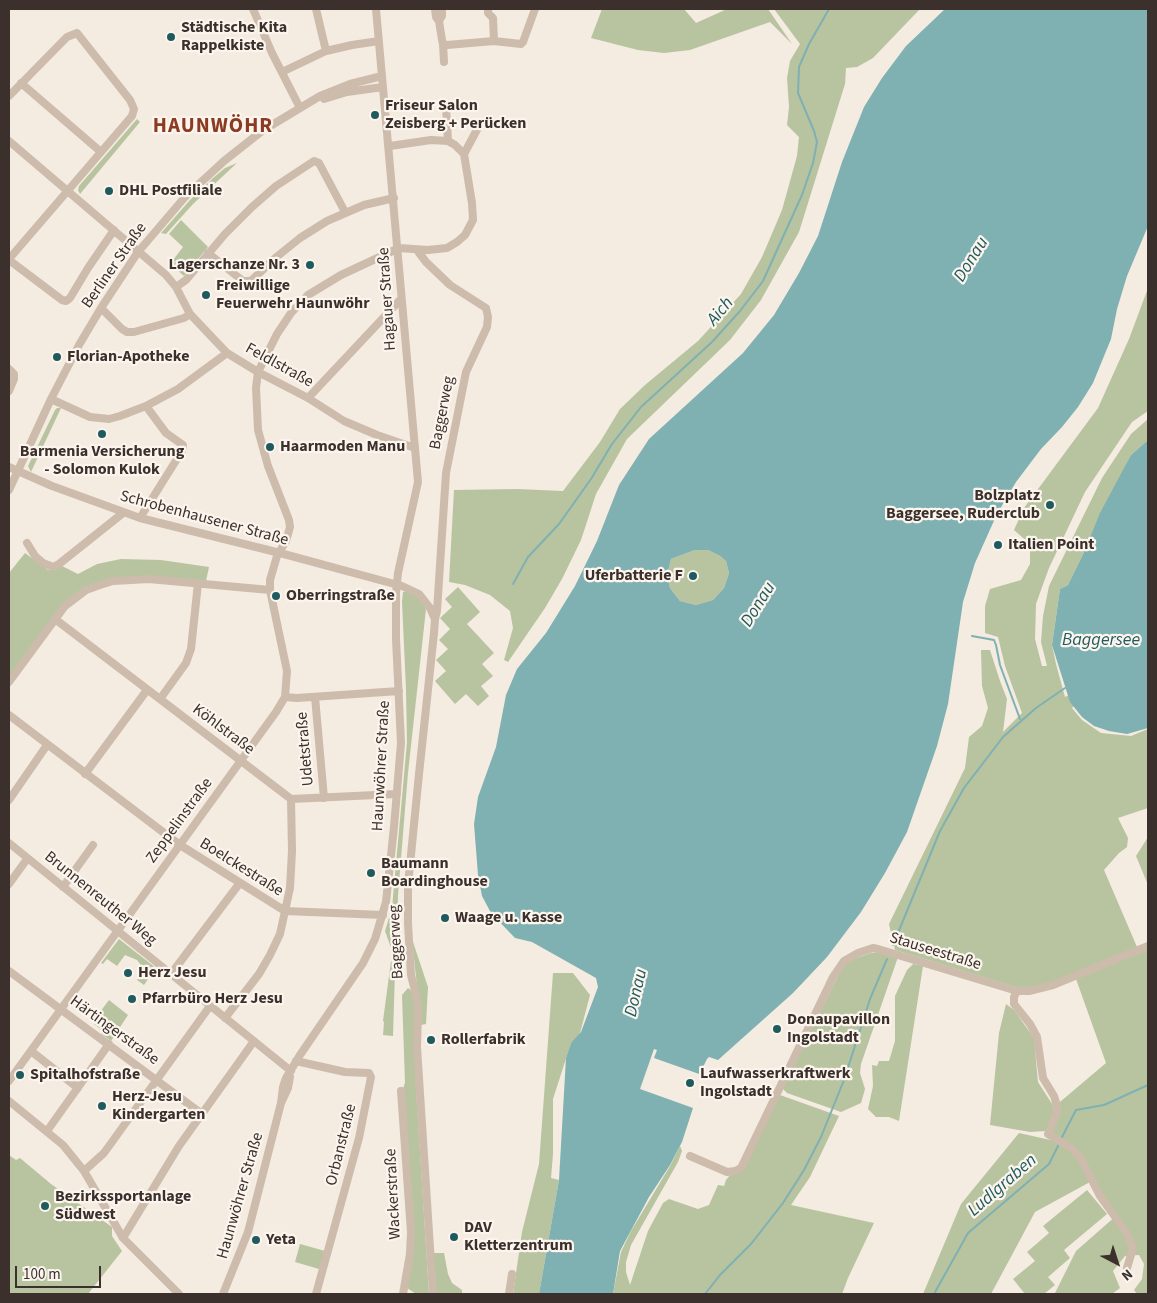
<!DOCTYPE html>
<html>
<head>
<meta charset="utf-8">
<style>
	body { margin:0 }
	#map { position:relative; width:1157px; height:1303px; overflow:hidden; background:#f4ebe1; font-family:"Source Sans 3",sans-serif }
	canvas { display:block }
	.frame { position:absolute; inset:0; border:10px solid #3b302b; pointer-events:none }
	.north { position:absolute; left:1092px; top:1238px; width:50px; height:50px; -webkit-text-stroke:4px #fbf5ee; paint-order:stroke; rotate:140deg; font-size:14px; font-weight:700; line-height:20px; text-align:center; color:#3b302b }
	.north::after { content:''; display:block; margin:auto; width:18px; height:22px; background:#3b302b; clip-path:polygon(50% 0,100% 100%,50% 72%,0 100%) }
	.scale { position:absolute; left:15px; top:1266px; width:86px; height:22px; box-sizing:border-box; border:2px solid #3b302b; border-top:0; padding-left:6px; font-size:15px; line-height:18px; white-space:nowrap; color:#3b302b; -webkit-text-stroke:4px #fbf5ee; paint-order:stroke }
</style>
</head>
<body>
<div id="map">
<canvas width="1157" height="1303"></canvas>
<div class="frame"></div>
<div class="north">N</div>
<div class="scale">100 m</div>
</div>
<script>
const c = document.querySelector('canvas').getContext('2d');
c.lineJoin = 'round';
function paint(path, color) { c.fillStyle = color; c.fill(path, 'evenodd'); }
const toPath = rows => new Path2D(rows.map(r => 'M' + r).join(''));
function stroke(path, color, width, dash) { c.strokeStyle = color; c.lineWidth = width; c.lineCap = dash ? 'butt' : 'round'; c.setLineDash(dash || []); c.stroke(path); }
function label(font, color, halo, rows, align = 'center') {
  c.font = font + ' "Source Sans 3",sans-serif'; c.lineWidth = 4.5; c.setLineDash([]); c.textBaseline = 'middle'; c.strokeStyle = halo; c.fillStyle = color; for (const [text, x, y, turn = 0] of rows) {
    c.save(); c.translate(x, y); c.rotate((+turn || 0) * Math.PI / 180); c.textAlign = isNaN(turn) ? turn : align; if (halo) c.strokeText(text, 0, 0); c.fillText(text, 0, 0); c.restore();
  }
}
paint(toPath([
	[602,9,684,9,696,23,727,9,768,9,792,44,770,22,690,50,664,53,638,50,591,38],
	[774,9,920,9,873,58,857,67,846,68,845,84,799,232,761,300,730,340,627,439,596,494,581,540,562,579,545,608,508,662,504,660,513,628,510,611,490,595,465,585,449,582,454,490,517,489,563,491,600,442,620,409,645,385,698,341,741,294,762,257,782,210,797,156,799,137,787,125,789,107,787,78,790,61,800,44],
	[137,119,140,122,80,194,78,190,79,186],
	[237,163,193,204,166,234,161,233,190,200,213,178,225,168],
	[181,220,208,247,184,276,170,264,183,247,169,234],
	[1148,288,1148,411,1132,422,1085,492,1049,568,1041,590,1036,604,1035,639,1042,666,1047,666,1041,642,1043,616,1049,586,1102,478,1131,434,1148,419,1148,440,1131,455,1068,585,1060,589,1052,645,1056,664,1065,697,1069,695,1076,704,1072,708,1082,720,1101,733,1131,736,1148,729,1148,808,1118,818,1128,838,1127,847,1119,853,1104,870,1137,947,1053,982,1031,987,1016,987,895,950,889,924,965,768,969,737,982,726,988,708,982,686,981,650,990,650,1000,681,1007,699,1003,732,1022,713,1005,666,998,637,985,633,985,606,990,589,1021,580,1030,564,1030,544,1014,530,1024,508,1098,408,1129,339],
	[57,408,61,408,31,472,28,466,55,410],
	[695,550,708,550,720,556,726,561,729,573,724,588,713,600,696,605,680,601,670,588,667,575,671,559],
	[25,553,48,570,62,566,78,574,97,564,121,559,161,560,209,567,206,581,149,577,85,588,9,677,9,573],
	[458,587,480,612,467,624,494,653,482,664,493,676,481,686,489,696,478,706,466,694,455,704,435,681,446,671,436,660,448,649,439,640,450,629,440,618,452,607,445,599],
	[408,591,417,596,426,609,408,773,398,895,397,942,399,970,385,931,392,908,407,742,406,689,402,602,403,592],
	[1148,837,1148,885,1136,856],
	[119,939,156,968,144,985,137,980,145,970,137,960,125,955,117,966,107,959,103,964,101,963],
	[412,939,428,987,426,1024,421,1025],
	[1148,949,1148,1294,1137,1294,1134,1290,1142,1279,1144,1264,1139,1255,1125,1256,1113,1271,1120,1288,1112,1294,1057,1294,1055,1293,1076,1251,1117,1215,1096,1185,1083,1155,1046,1131,1030,1132,990,1125,999,1033,1006,1004,1014,1010,1034,1038,1038,1082,1054,1107,1106,1063,1076,979],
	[880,952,898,957,861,1064,860,1073,865,1089,861,1103,841,1112,787,1093,783,1089,783,1086,841,970,848,962,856,958,871,953],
	[391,961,395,970,393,1036,383,1035,384,1022,383,1021],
	[913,964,923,966,899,1121,889,1117,876,1117,868,1109,873,1086,872,1065,877,1066,879,1061,889,1061,895,1041,895,996,907,970],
	[553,973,573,973,590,995,579,1037,571,1043,553,1099,553,1154,551,1178,559,1180,539,1294,513,1294,522,1232,539,1164],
	[408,988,412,991,414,998,416,1088,429,1294,416,1294,407,1288,413,1254,402,1091,405,1083,402,995],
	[109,1000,128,1015,111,1041,101,1034,103,1031,94,1024,96,1021,94,1020],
	[780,1095,839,1116,810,1177,791,1205,874,1223,848,1278,842,1294,613,1294,621,1252,631,1231,670,1166,680,1146,682,1151,678,1162,631,1245,626,1262,626,1272,630,1285,648,1231,663,1203,669,1199,698,1209,709,1205,718,1185,724,1186,726,1180,730,1175,737,1173],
	[1019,1133,1055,1141,1075,1153,1090,1182,1035,1212,991,1294,923,1294,961,1204],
	[9,1155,16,1160,20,1158,51,1184,112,1227,112,1236,122,1251,88,1294,9,1294],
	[1087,1190,1107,1214,1064,1250,1070,1258,1048,1277,1055,1285,1044,1294,1025,1294,1013,1279,1035,1261,1027,1252,1049,1233,1043,1226],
	[300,1244,325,1251,319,1269,295,1262],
	[433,1253,444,1253,448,1274,452,1283,462,1290,462,1294,436,1294]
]), '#b8c4a0');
paint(toPath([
	[945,9,1148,9,1148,226,1127,276,1117,309,1111,339,1093,383,1078,407,1062,427,1041,449,1016,482,997,514,975,563,963,602,948,704,937,746,907,832,885,873,861,912,827,957,793,993,718,1060,709,1057,707,1059,701,1071,703,1072,702,1075,654,1058,657,1050,654,1049,640,1089,693,1108,682,1142,670,1165,649,1197,620,1251,613,1294,539,1294,559,1180,566,1058,571,1043,581,1032,598,987,596,978,532,942,515,938,491,913,482,896,478,875,474,824,478,797,496,747,506,695,517,669,546,633,575,586,597,541,619,485,649,439,743,353,774,315,799,273,818,236,842,162,864,107,882,78,906,46],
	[695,550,708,550,720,556,726,561,729,573,724,588,713,600,696,605,680,601,670,588,667,575,671,559],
	[1148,440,1148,728,1127,734,1109,731,1094,726,1082,717,1070,702,1052,645,1060,589,1068,585,1085,550,1100,513,1131,455]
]), '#7fb0b2');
stroke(toPath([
	[513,584,528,557,559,524,591,479,612,444,641,407,712,342,740,311,763,281,802,195,813,163,817,142,814,131,798,93,799,67,809,44,829,9],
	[972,636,994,640,996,645,1000,665,1020,719],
	[893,945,940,831,964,788,1003,737,1036,708,1065,688],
	[1061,1139,1076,1110,1104,1105,1148,1085],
	[705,1294,720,1275,751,1244,783,1203,804,1170,821,1137,844,1080,870,999,887,959],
	[934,1294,968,1233,1049,1164,1059,1144]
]), '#7fb0b2', 2);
stroke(toPath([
	[253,9,272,53,300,108],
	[316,9,326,51],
	[435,9,436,17,439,21,442,40,443,44,447,45,494,41,521,44,523,42,535,9],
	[488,9,488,13,493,18,494,41],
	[439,21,442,16,442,9],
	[443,44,444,62],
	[282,72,326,51,352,45,379,41],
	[21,83,101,152],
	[9,96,67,37,77,33,130,100,134,109,132,116,9,259],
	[324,99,347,92,383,87],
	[446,107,448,141],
	[9,141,166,275,176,287,190,314,227,353,258,372,308,398,344,421,377,435,415,448],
	[464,154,480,124],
	[417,250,426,262,450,285,486,308,488,317,487,327,466,372,446,473,437,611,435,619],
	[208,253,243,281,251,281,274,259,300,238,327,221,364,205,394,198],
	[9,260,62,300,66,301,70,298,88,268,114,230],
	[176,287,186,280,225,234,252,207,276,186,314,161,319,163,345,212],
	[101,308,122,329,127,332,134,332,184,318,190,314],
	[9,369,14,374,14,379,9,391],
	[308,398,401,299],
	[51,399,90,417,109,419,120,416,146,406,178,389,227,353],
	[9,467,52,486,140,518,280,553,402,586,419,594,430,608,435,619,434,633,419,774,408,885,408,923,411,975,417,999,418,1014,417,1047,433,1294],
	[9,490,51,399,79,345,101,308,138,252,185,197,224,161,262,131,320,96,350,84,382,76],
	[140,518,182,451,183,445,166,433,146,406],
	[27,543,35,556,43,563,53,567,59,564,123,513],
	[55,619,291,799,397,794],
	[9,682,65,606,86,590,100,585,113,581,149,579,270,590],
	[285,697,297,698,399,691],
	[315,697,324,798],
	[160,699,186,663,191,649,198,583],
	[9,715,180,845,285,911,383,915],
	[85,774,147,690],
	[9,800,47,745],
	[9,843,291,1071],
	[9,884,27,859],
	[63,887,93,845],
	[9,971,202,1114],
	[171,974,239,884],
	[1017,991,1014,997,1014,1004,1030,1024,1037,1037,1043,1078,1054,1096,1057,1106,1056,1115,1048,1134,1071,1148,1080,1157,1100,1196,1126,1232,1133,1248,1127,1268],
	[225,1018,259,974,270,955,280,934,290,888,292,851,291,799],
	[31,1051,78,1088],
	[296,1061,345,1072,369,1073,371,1077,359,1138,316,1294],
	[9,1081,276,712,285,697,287,671,270,590,270,580,277,556,286,541,290,527,289,520,268,466,258,430,256,388,258,372,277,334,291,313,308,295,341,275,399,248,428,250,447,248,457,242,465,235,473,220,472,203,464,154,455,145,448,141,431,140,390,146],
	[401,1091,411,1232,410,1254,403,1294],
	[9,1101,63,1145,84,1171,123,1238,179,1294],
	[281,1103,283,1087,286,1078,300,1055,363,963,375,939,386,902,394,827,401,743,396,639,396,593,398,573,418,482,376,9],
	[47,1131,109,1044],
	[690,1156,727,1172,735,1171,741,1168,833,977,844,961,858,953,873,948,878,949,1017,991,1029,991,1053,985,1148,946],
	[84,1171,104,1153,210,1006],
	[123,1238,179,1146,254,1041],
	[223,1294,248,1232,281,1103,288,1088,290,1077],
	[509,1294,512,1274]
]), '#cdbbac', 8);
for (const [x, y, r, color] of [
	[171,37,5,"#1f5a5e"],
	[375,115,5,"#1f5a5e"],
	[109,191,5,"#1f5a5e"],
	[310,265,5,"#1f5a5e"],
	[206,295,5,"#1f5a5e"],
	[57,357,5,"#1f5a5e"],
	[102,434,5,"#1f5a5e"],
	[270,447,5,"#1f5a5e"],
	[1050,505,5,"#1f5a5e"],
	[998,545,5,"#1f5a5e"],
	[693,576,5,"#1f5a5e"],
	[276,596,5,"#1f5a5e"],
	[371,873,5,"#1f5a5e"],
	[445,918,5,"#1f5a5e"],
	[128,973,5,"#1f5a5e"],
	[132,999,5,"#1f5a5e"],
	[777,1029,5,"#1f5a5e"],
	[431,1040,5,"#1f5a5e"],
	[20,1075,5,"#1f5a5e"],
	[690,1083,5,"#1f5a5e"],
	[102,1106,5,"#1f5a5e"],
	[45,1206,5,"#1f5a5e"],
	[454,1237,5,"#1f5a5e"],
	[256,1240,5,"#1f5a5e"]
]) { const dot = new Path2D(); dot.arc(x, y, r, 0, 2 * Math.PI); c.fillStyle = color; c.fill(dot); stroke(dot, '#fbf5ee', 2); }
label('bold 16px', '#3b302b', '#fbf5ee', [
	["Städtische Kita",181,28],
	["Rappelkiste",181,46],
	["Friseur Salon",385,106],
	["Zeisberg + Perücken",385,124],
	["DHL Postfiliale",119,191],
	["Lagerschanze Nr. 3",300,265,"right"],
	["Freiwillige",216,286],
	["Feuerwehr Haunwöhr",216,304],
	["Florian-Apotheke",67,357],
	["Haarmoden Manu",280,447],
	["Barmenia Versicherung",102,452,"center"],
	["- Solomon Kulok",102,470,"center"],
	["Bolzplatz",1040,496,"right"],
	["Baggersee, Ruderclub",1040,514,"right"],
	["Italien Point",1008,545],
	["Uferbatterie F",683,576,"right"],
	["Oberringstraße",286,596],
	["Baumann",381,864],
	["Boardinghouse",381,882],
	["Waage u. Kasse",455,918],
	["Herz Jesu",138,973],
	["Pfarrbüro Herz Jesu",142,999],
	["Donaupavillon",787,1020],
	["Ingolstadt",787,1038],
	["Rollerfabrik",441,1040],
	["Laufwasserkraftwerk",700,1074],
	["Ingolstadt",700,1092],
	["Spitalhofstraße",30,1075],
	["Herz-Jesu",112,1097],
	["Kindergarten",112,1115],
	["Bezirkssportanlage",55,1197],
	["Südwest",55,1215],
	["DAV",464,1228],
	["Kletterzentrum",464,1246],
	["Yeta",266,1240]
], 'left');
label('16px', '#3b302b', '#fbf5ee', [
	["Berliner Straße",115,266,-55],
	["Hagauer Straße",388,299,-94],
	["Feldlstraße",279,366,29],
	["Baggerweg",443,413,-79],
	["Schrobenhausener Straße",204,519,15],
	["Köhlstraße",223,730,37],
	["Udetstraße",306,749,-95],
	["Haunwöhrer Straße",382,766,-87],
	["Zeppelinstraße",180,821,-54],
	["Boelckestraße",241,868,32],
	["Brunnenreuther Weg",100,899,39],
	["Baggerweg",397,942,-93],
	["Stauseestraße",935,952,17],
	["Härtingerstraße",114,1031,36],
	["Orbanstraße",342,1145,-76],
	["Wackerstraße",394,1194,-93],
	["Haunwöhrer Straße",241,1196,-74]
]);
label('italic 18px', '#1f5a5e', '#fbf5ee', [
	["Donau",972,260,-58],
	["Aich",721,312,-50],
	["Donau",759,605,-58],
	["Baggersee",1101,641],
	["Donau",637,993,-77],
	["Ludlgraben",1003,1186,-41]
]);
c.letterSpacing = '1px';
label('bold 21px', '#8c3b22', '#fbf5ee', [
	["HAUNWÖHR",213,127]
]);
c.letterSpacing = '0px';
</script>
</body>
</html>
